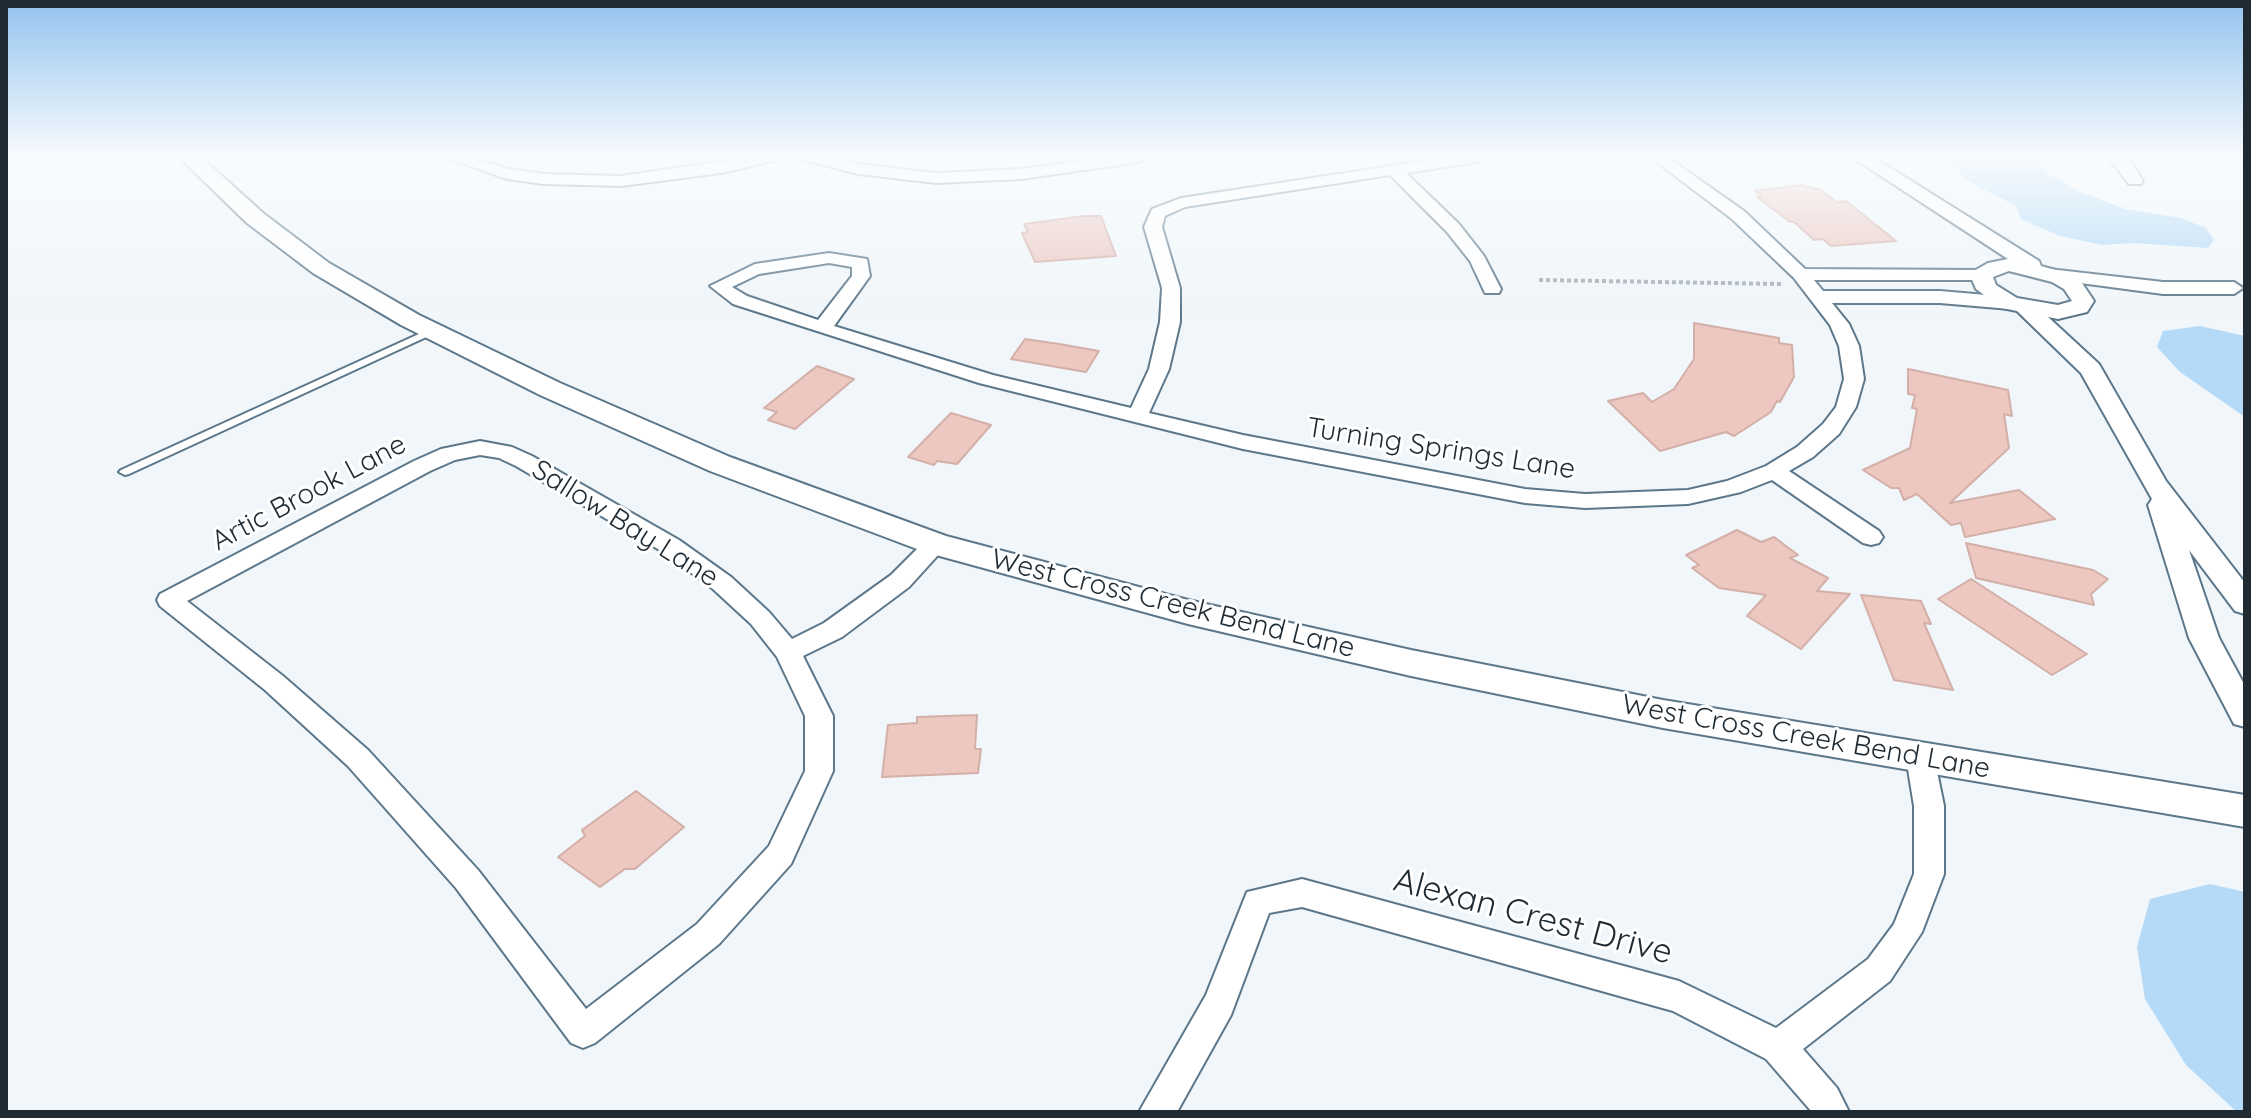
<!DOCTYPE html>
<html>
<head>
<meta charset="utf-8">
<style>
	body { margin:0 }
	#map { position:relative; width:2251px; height:1118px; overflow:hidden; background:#f0f6fa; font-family:Quicksand,sans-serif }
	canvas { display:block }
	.frame { position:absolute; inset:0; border:8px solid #1f2a32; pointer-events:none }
</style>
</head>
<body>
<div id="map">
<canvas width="2251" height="1118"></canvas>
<div class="frame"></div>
</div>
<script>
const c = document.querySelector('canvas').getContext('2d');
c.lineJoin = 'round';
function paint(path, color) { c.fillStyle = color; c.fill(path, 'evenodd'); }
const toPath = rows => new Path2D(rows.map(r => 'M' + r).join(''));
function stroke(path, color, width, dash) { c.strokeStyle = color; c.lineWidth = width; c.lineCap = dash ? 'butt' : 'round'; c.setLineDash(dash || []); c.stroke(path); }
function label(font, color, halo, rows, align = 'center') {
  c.font = font + ' Quicksand,sans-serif'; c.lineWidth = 6; c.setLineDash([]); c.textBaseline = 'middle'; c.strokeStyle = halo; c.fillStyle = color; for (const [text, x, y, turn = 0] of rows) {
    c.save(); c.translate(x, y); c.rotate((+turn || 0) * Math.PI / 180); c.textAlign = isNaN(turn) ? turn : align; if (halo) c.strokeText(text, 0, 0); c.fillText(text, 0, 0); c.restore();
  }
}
paint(toPath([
	[1945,157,2032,157,2049,174,2078,191,2125,209,2181,218,2206,228,2214,240,2208,248,2132,243,2103,245,2060,236,2021,219,2016,206,1968,181],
	[2200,326,2245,336,2245,417,2180,372,2157,347,2163,331],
	[2210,884,2245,892,2245,1112,2237,1112,2186,1065,2145,999,2137,947,2150,899]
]), '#b4daf7');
const building = toPath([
	[1801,185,1821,190,1837,202,1846,201,1896,241,1831,246,1823,239,1814,240,1794,222,1790,222,1757,197,1763,197,1755,191,1801,185],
	[1084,216,1101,216,1116,256,1035,262,1022,233,1028,232,1024,224,1084,216],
	[1694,323,1779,338,1779,343,1792,345,1794,377,1780,402,1777,401,1771,412,1734,436,1726,432,1660,451,1608,401,1643,393,1652,402,1674,389,1694,359,1694,323],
	[1025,339,1059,344,1099,351,1086,372,1011,359,1025,339],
	[817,366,854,379,795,429,768,420,777,412,764,408,817,366],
	[1908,369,2008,390,2012,416,2004,414,2009,448,1950,503,2019,490,2055,519,1965,537,1961,523,1951,525,1917,494,1904,500,1899,488,1891,488,1863,470,1910,448,1917,409,1912,408,1915,395,1908,394,1908,369],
	[951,413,991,425,957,464,937,461,934,465,908,457,951,413],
	[1737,530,1761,542,1774,537,1798,555,1790,558,1828,578,1817,591,1850,594,1801,649,1747,616,1766,595,1719,588,1692,568,1699,565,1686,555,1737,530],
	[1966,543,2093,570,2108,579,2091,594,2094,605,1976,578,1966,543],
	[1971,579,2087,654,2052,675,1938,599,1971,579],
	[1861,595,1921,601,1931,624,1924,623,1953,690,1894,680,1861,595],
	[977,715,975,749,981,749,978,773,882,777,888,725,917,723,917,717,977,715],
	[636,791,684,827,635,869,625,869,600,887,558,857,585,836,582,830,636,791]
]);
paint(building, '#ecc8c1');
stroke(building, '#d3afa8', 2);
const service = toPath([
	[432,328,435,329,435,333,129,474,125,475,119,472,121,470,432,328]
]);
const minor = toPath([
	[446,157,468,157,509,169,544,174,621,176,752,157,779,157,777,160,721,173,621,186,544,184,507,179,446,157],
	[802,157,827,157,858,164,936,173,1021,169,1110,157,1148,157,1140,162,1021,179,936,183,858,174,804,160,802,157],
	[1450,157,1485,157,1477,162,1406,173,1459,224,1484,256,1501,289,1499,293,1485,293,1470,261,1447,232,1390,175,1185,207,1165,216,1162,227,1180,288,1180,322,1169,369,1149,413,1243,435,1525,489,1585,494,1688,490,1727,481,1766,466,1797,447,1823,424,1836,407,1844,379,1839,346,1830,325,1794,278,1732,219,1650,157,1667,157,1744,211,1805,269,1981,270,1990,275,1981,280,1814,280,1823,291,1940,291,2010,297,2019,303,2010,309,1940,303,1832,303,1849,324,1859,346,1864,379,1856,407,1839,434,1813,457,1789,471,1879,531,1883,537,1879,543,1871,545,1863,543,1772,480,1741,492,1688,504,1585,508,1525,503,1243,449,979,383,733,304,710,286,755,264,829,253,867,259,870,276,834,326,993,375,1131,408,1149,369,1160,322,1162,288,1144,227,1152,209,1181,198,1450,157],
	[829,263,852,267,852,276,818,320,747,296,732,287,759,274,829,263],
	[2108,157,2124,157,2133,164,2143,181,2141,184,2129,184,2108,157],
	[2049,269,2163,282,2234,282,2243,288,2234,294,2163,294,2043,278,2040,274,2049,269],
	[480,441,512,447,532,456,679,540,731,577,769,612,792,639,824,623,891,575,928,538,944,538,948,544,909,587,842,637,803,656,833,716,833,771,791,864,719,944,595,1043,583,1048,571,1043,456,888,348,766,265,690,160,606,157,600,160,594,414,461,441,449,480,441],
	[480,455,499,458,516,466,663,552,713,589,751,624,777,657,805,716,805,771,769,846,697,924,586,1009,478,870,368,750,283,676,187,601,430,471,455,460,480,455],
	[1920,746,1930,749,1934,757,1944,806,1944,874,1922,932,1890,981,1803,1049,1837,1088,1849,1112,1812,1112,1766,1059,1673,1011,1302,907,1269,913,1231,1015,1177,1112,1139,1112,1206,995,1247,892,1302,879,1679,981,1776,1028,1868,959,1894,924,1914,874,1914,806,1906,757,1910,749,1920,746]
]);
const tertiary = toPath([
	[1852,157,1873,157,2039,261,2041,266,2066,273,2080,280,2094,301,2087,312,2058,319,2048,317,2099,364,2166,481,2245,583,2245,614,2235,611,2189,550,2219,638,2245,686,2245,727,2234,724,2189,638,2148,505,2152,499,2081,373,2017,311,2002,308,1976,289,1970,275,1974,271,1988,263,2008,259,1852,157],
	[2009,271,2052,282,2064,289,2072,301,2058,305,2017,298,1996,285,1993,277,2009,271]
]);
const secondary = toPath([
	[179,157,201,157,263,213,329,263,419,315,560,383,730,457,946,536,1188,600,1411,650,1663,700,2245,795,2245,827,1663,728,1411,676,1188,624,925,552,710,471,540,395,401,325,313,273,247,223,179,157]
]);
stroke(service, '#5d778a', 4);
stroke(minor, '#5d778a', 4);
stroke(tertiary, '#5d778a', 4);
stroke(secondary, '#5d778a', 4);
stroke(toPath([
	[1539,280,1782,284]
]), '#a6aeb4', 4, [4, 3]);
paint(service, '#fff');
paint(minor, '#fff');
paint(tertiary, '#fff');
paint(secondary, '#fff');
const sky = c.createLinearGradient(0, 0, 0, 313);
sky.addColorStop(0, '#93c3ee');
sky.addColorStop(0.5, '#f8fbfd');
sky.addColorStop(1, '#f8fbfd00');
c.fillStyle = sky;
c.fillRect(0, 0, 2251, 313);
label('28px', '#1f2a32', '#fff', [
	["Turning Springs Lane",1441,449,9],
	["Artic Brook Lane",309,493,-28],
	["Sallow Bay Lane",625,524,32],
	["West Cross Creek Bend Lane",1173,604,14],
	["West Cross Creek Bend Lane",1806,737,10]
]);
label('34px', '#1f2a32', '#fff', [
	["Alexan Crest Drive",1533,917,15]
]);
</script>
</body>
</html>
